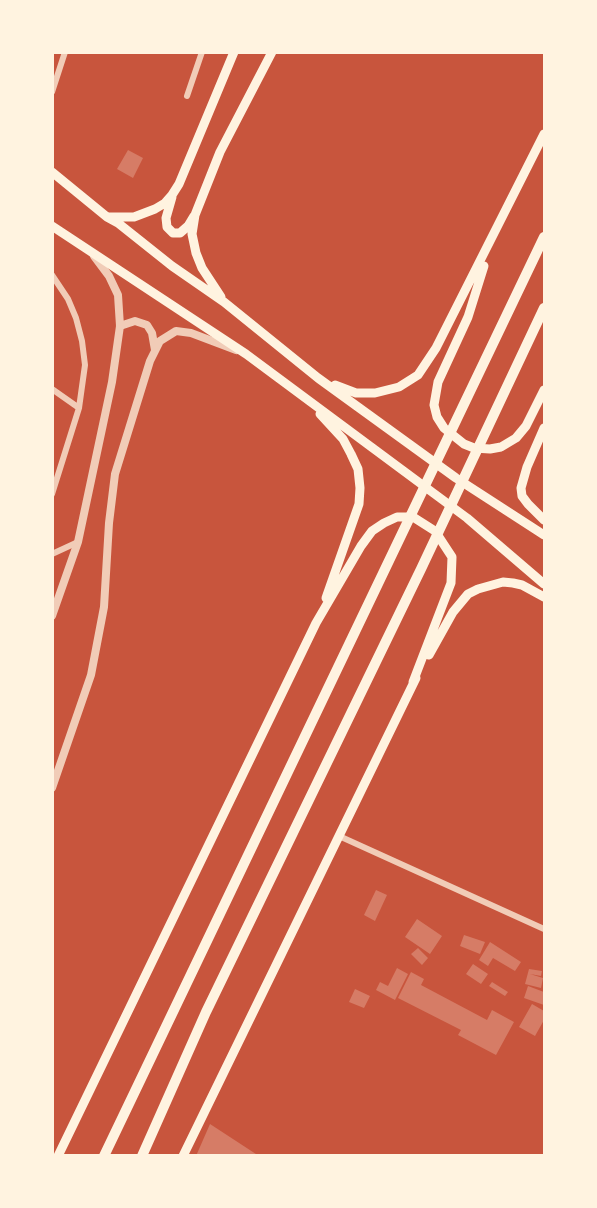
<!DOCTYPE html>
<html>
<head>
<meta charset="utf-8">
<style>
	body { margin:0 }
	#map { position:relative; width:597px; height:1208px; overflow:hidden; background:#c8553d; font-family:Jost,sans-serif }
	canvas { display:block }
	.frame { position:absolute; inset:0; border:54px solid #fff3e0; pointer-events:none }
</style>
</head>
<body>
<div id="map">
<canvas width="597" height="1208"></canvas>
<div class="frame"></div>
</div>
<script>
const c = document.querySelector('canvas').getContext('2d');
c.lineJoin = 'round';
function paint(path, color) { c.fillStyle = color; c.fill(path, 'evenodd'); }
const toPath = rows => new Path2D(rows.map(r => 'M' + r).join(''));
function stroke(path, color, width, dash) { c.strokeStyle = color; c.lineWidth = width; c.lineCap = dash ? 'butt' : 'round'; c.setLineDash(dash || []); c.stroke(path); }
paint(toPath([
	[128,150,143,158,133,178,117,169],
	[376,890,387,895,375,921,364,915],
	[417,919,442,936,430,954,405,937],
	[464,935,485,942,480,954,460,946],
	[490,942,521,962,515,971,493,958,488,966,479,960],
	[418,948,428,958,422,965,411,954],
	[473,964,488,974,481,984,466,974],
	[397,968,408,974,395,1000,376,990,380,982,388,986],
	[529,969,542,971,541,976,530,974,543,978,541,988,525,984],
	[411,972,424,979,421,985,487,1020,492,1010,514,1022,496,1055,458,1035,461,1030,398,998],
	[492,982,508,992,505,996,489,986],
	[528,986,544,992,544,1005,524,998],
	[355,989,370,996,364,1008,349,1002],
	[532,1004,544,1011,544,1020,535,1036,519,1027],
	[210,1124,259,1156,196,1156]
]), '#d67c66');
stroke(toPath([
	[52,92,65,52],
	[187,96,202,52],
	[52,275,68,299,76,318,82,341,85,365,79,408,52,494],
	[52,389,79,408],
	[52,554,78,542],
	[339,836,544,929]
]), '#f1ccb7', 6);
stroke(toPath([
	[120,326,135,321,147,325,152,333,155,350],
	[52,616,78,542,112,382,120,326,118,295,109,276,94,256],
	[52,788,91,675,104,607,109,523,115,474,150,361,160,341,176,331,191,333,236,350]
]), '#f1ccb7', 8);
stroke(toPath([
	[52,172,107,217,118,223,172,266,224,302,318,378,456,478,544,535],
	[172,197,166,218,167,227,173,233,180,233,188,226,194,216],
	[109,217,134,217,155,209,165,203,172,195,179,184,234,52],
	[52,226,246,354,467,518,544,584],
	[484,266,468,317,438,382,434,405,437,417,444,428,464,444,474,448,490,449,501,447,516,438,526,426,544,390],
	[221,297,202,268,196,253,192,234,195,215,220,152,272,52],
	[335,385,356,393,375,393,399,387,418,375,436,348,544,134],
	[320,414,343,439,351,454,358,469,360,488,359,504,326,598],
	[544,428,527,467,521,488,522,496,528,504,544,520],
	[429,655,453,612,468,594,478,589,503,582,513,583,522,585,544,597],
	[58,1156,316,623,361,546,372,531,384,523,397,517,413,517,435,531,452,557,451,583,413,682],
	[183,1156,416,678]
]), '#fff3e0', 9);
stroke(toPath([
	[104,1156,544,237],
	[142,1156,206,1012,421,569,544,308]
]), '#fff3e0', 10);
</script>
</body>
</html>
